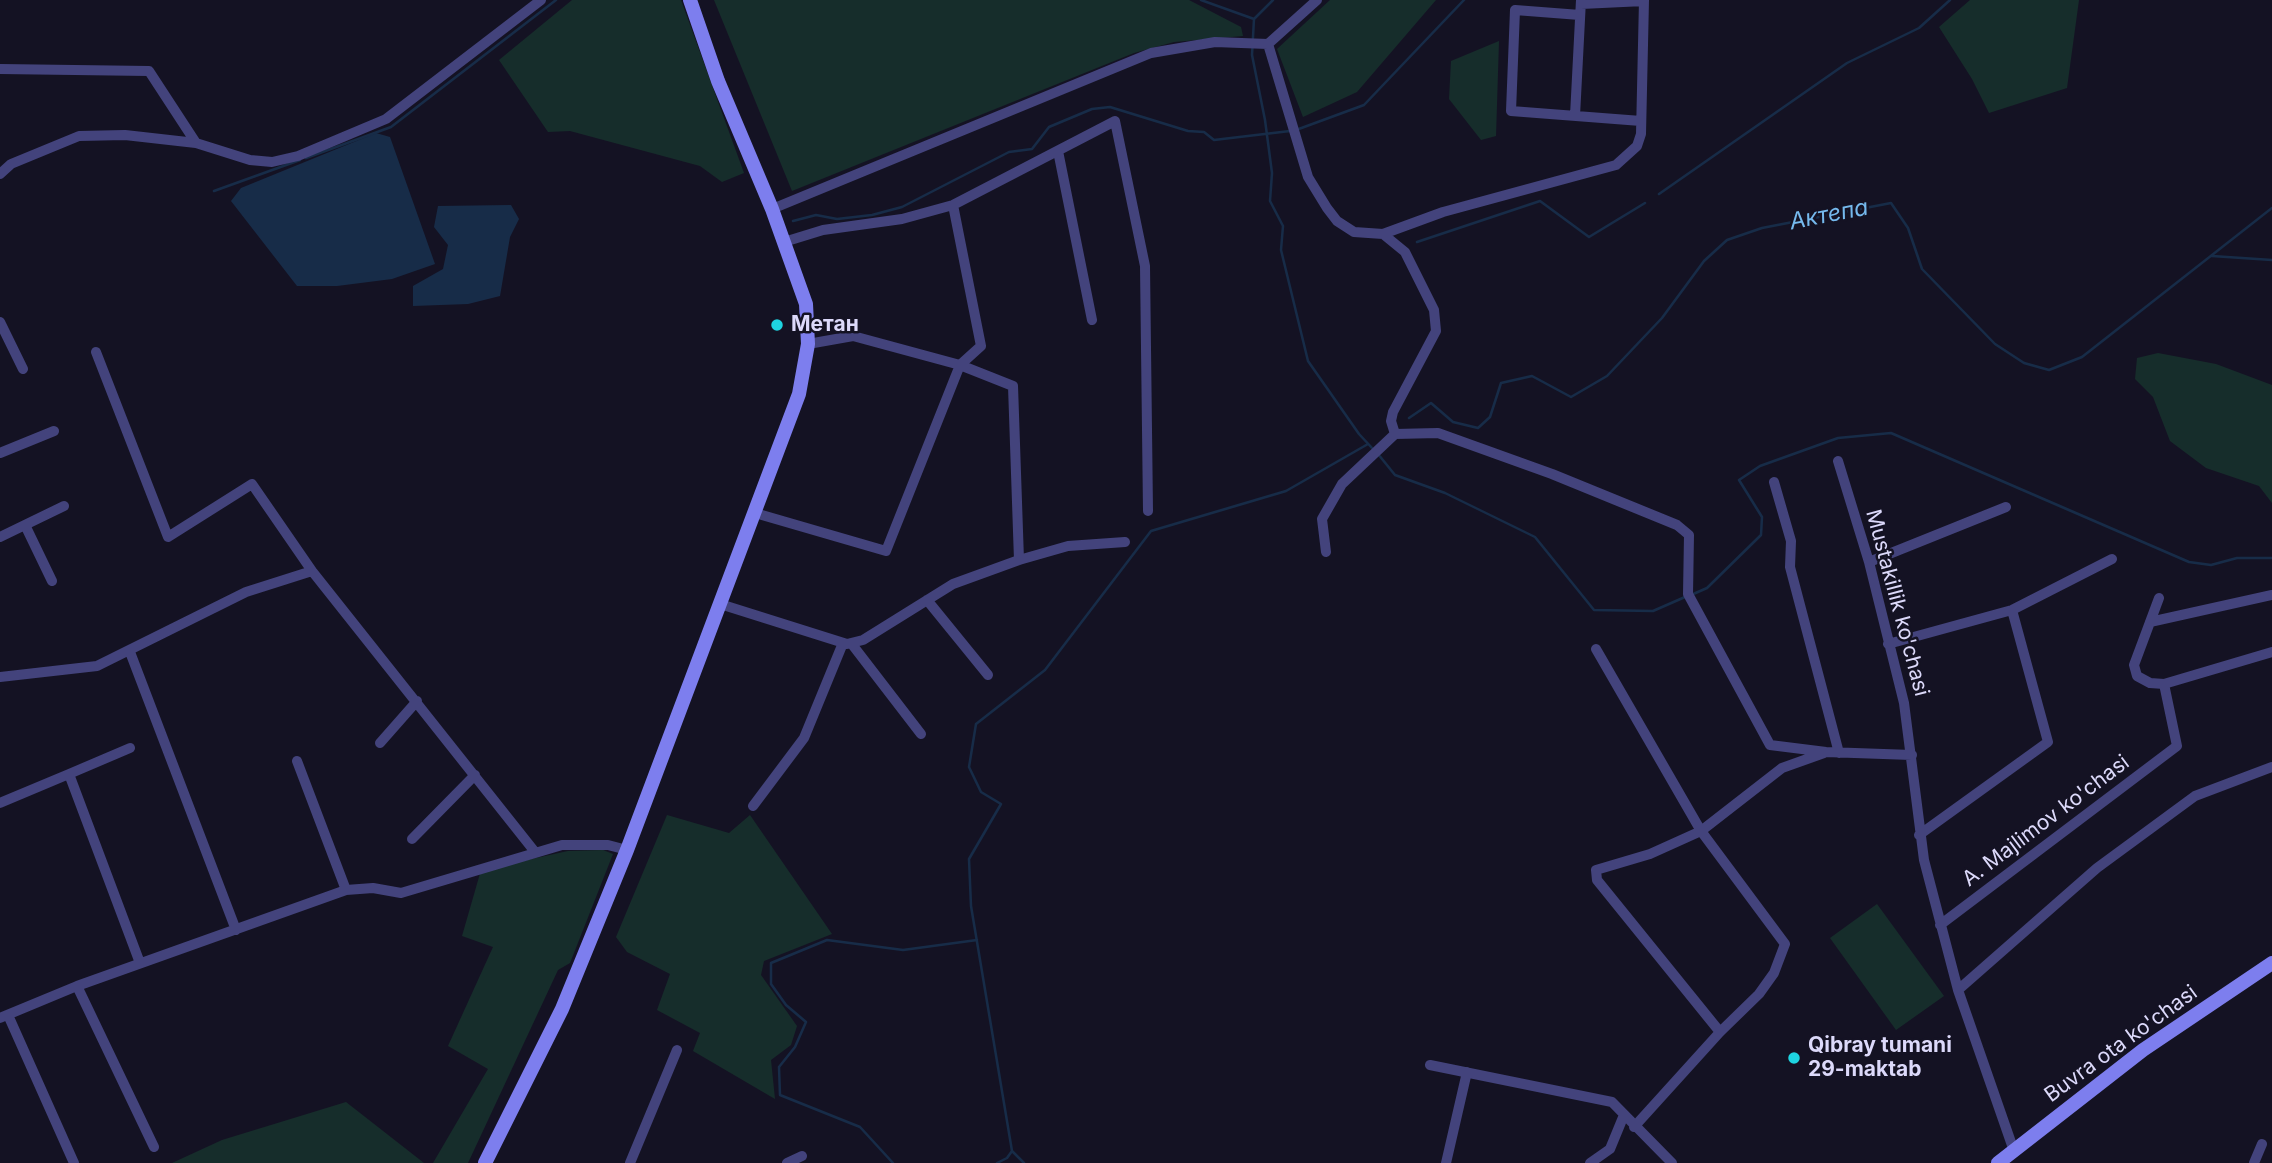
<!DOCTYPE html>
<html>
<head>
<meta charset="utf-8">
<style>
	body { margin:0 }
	canvas { display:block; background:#141223 }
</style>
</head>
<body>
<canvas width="2272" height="1163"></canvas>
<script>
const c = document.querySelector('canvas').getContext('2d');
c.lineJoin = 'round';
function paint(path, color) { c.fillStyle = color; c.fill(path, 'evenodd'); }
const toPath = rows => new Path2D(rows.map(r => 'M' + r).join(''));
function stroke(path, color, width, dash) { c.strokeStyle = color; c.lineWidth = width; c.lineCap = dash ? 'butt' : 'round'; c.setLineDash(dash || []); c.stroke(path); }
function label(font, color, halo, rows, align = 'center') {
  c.font = font + ' Inter,sans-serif'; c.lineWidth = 5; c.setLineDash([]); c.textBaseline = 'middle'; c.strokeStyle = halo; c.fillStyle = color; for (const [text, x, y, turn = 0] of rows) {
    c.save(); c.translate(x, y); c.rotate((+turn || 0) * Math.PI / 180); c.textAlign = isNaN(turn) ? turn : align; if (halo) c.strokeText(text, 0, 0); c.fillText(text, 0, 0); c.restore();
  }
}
paint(toPath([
	[572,0,681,0,744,173,722,182,700,166,570,131,548,132,499,60],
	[714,0,1189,0,1241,27,1243,36,1174,42,1134,53,792,191],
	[1330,0,1436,0,1357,92,1303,117,1277,49],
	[1970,0,2079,0,2067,88,1989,113,1972,79,1939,27],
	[1499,41,1496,136,1481,140,1449,99,1451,61],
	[2158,353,2216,364,2272,385,2272,503,2259,486,2206,468,2170,441,2153,397,2135,379,2137,358],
	[667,815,729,833,750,815,832,934,764,961,761,975,797,1026,791,1045,771,1060,775,1099,693,1051,700,1033,657,1010,670,974,627,952,616,937],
	[603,850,613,854,570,963,558,970,468,1163,433,1163,488,1069,448,1046,493,947,462,936,481,870,568,851],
	[1877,904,1944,996,1896,1030,1830,938],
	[346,1102,424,1163,172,1163,222,1140]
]), '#162d2b');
paint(toPath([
	[376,133,390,137,435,264,392,279,337,286,297,286,231,201,241,188],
	[511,205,519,219,510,237,500,296,468,304,413,306,413,286,443,269,448,245,434,227,438,206]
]), '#172c48');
stroke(toPath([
	[1201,0,1254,19,1273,0],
	[1254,19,1252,55,1265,120,1272,173,1270,201,1283,226,1281,250,1308,361,1359,434,1373,449],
	[1296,130,1364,105,1464,0],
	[306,158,391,127,556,0],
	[214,191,300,160],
	[1659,194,1847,63,1919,28,1950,0],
	[793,221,816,215,837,219,872,215,902,207,1009,152,1032,149,1049,127,1092,109,1110,107,1188,131,1204,132,1214,140,1290,131],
	[1417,242,1540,201,1589,237,1645,203],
	[2212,256,2272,260],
	[1409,418,1431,403,1453,422,1478,428,1490,417,1501,383,1532,376,1571,397,1607,376,1662,318,1704,261,1727,240,1762,228,1891,203,1908,228,1922,269,1995,344,2024,363,2049,370,2082,357,2272,208],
	[1378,454,1395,475,1445,493,1535,537,1594,610,1653,611,1685,597],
	[1691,595,1707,588,1761,535,1762,517,1739,480,1760,466,1838,438,1891,433,2189,562,2211,565,2237,558,2272,558],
	[893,1163,860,1127,780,1095,779,1067,795,1047,806,1022,786,1005,771,984,771,963,827,940,903,950,977,940],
	[997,1163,1007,1158,1012,1151],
	[1024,1163,1012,1151,971,906,969,859,1001,804,981,792,969,767,976,724,1045,670,1151,531,1286,491,1368,444]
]), '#172c48', 2.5);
stroke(toPath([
	[1581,4,1644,1],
	[1580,15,1515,10,1511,111,1641,121],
	[1268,44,1308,177,1327,208,1337,221,1354,232,1383,234,1443,212,1616,165,1637,146,1641,134,1644,0],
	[0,69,149,71,196,143,250,160,272,162,298,156,386,119,541,0],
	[1575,116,1581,0],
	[1058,151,1092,320],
	[0,174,11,164,79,136,125,135,196,143],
	[772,209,1151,53,1215,42,1268,44,1317,0],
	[1383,234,1405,252,1434,310,1436,331,1393,412,1391,421,1395,434],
	[784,242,823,230,902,219,953,205,1115,121,1145,266,1148,511],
	[0,322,23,369],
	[808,344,853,336,960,365,1013,386,1019,560],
	[96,352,168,537,252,484,312,571,535,852],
	[0,453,54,431],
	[1838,461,1869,562,1904,703,1924,860,1958,990,2014,1151],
	[1774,482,1791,541,1790,567,1839,753],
	[755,513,886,551,960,365,981,346,953,205],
	[25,525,52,581],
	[0,537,64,506],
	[1326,552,1322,519,1342,484,1395,434,1438,433,1552,474,1677,525,1689,535,1688,594,1770,745,1826,752,1912,755],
	[1869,562,2006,507],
	[927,600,988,675],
	[720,604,847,644,863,640,953,584,1019,560,1068,546,1125,542],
	[2150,622,2272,595],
	[851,643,921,734],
	[1888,644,2012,610,2112,559],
	[1596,649,1701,831,1785,944,1774,973,1759,994,1720,1032,1634,1127],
	[130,652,236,930],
	[0,677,97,666,246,592,312,571],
	[2164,684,2272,652],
	[380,743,417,701],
	[297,761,346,890],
	[69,774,130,748],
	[0,803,69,774,140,963],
	[753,806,804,738,843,643],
	[1919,835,2048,742,2012,610],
	[412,839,475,775],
	[1940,925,2177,746,2164,684,2150,683,2137,676,2134,665,2159,598],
	[77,986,154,1147],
	[1958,990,2097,868,2195,796,2272,767],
	[8,1015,74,1163],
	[0,1018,77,986,346,890,373,888,401,893,562,845,608,845,627,850],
	[1720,1032,1597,880,1596,870,1650,854,1701,831,1782,768,1824,753],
	[1430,1065,1612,1102,1672,1163],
	[630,1163,677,1050],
	[787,1163,802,1156],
	[1446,1163,1467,1072],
	[1590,1163,1610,1149,1624,1115],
	[2254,1163,2262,1144]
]), '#43437c', 10);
stroke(toPath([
	[485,1163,562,1009,627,850,799,394,808,344,806,304,772,209,718,81,690,0],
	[1998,1163,2143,1050,2272,963]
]), '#7d7eee', 14);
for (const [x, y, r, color] of [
	[777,325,7,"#1ed4e1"],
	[1794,1058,7,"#1ed4e1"]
]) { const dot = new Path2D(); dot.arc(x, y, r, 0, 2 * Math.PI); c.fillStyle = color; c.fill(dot); stroke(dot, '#141223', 2.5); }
label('bold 21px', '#dcd9fa', '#141223', [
	["Метан",791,325],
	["Qibray tumani",1808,1046],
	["29-maktab",1808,1070]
], 'left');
label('21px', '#dcd9fa', '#141223', [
	["Mustakillik ko'chasi",1897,603,75],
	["A. Majlimov ko'chasi",2046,821,-37],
	["Buvra ota ko'chasi",2121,1044,-36]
]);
label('italic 23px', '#75b9ed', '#141223', [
	["Актепа",1829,215,-11]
]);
</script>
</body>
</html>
